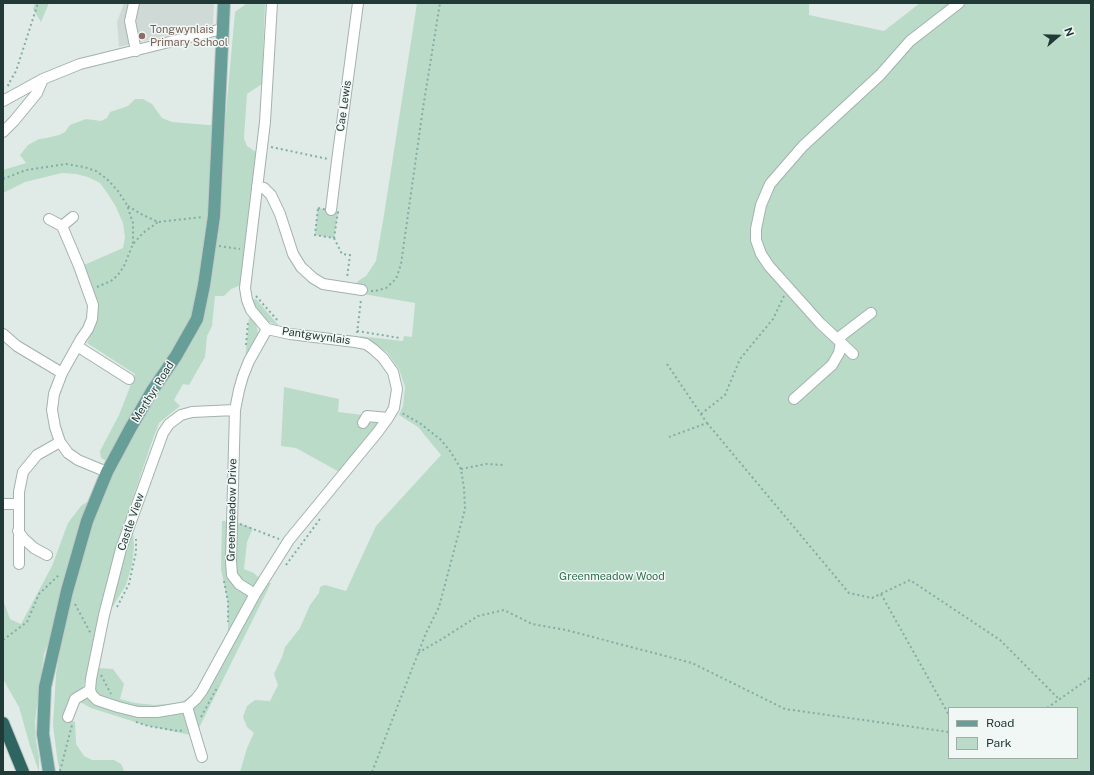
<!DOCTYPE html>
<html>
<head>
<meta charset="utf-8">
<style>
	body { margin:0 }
	#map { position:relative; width:1094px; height:775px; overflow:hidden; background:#e0ebe7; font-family:"Public Sans",sans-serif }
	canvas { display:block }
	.frame { position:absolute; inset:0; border:4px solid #223a37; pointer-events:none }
	.legend { position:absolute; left:948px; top:707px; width:130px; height:52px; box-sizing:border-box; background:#f1f7f5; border:1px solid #9eaba9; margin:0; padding:5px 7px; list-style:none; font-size:12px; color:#223a37 }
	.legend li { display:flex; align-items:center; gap:8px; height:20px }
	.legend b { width:20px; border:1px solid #9eaba9 }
	.north { position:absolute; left:1038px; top:16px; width:40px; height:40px; -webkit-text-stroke:3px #f1f7f5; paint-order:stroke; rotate:70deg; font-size:11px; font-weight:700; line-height:16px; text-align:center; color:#223a37 }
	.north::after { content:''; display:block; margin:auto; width:14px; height:18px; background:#223a37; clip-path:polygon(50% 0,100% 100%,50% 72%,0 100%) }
</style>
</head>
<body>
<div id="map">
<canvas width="1094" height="775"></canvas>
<div class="frame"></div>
<ul class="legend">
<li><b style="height:5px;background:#679e98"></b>Road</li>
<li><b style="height:11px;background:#badbc8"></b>Park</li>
</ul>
<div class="north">N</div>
</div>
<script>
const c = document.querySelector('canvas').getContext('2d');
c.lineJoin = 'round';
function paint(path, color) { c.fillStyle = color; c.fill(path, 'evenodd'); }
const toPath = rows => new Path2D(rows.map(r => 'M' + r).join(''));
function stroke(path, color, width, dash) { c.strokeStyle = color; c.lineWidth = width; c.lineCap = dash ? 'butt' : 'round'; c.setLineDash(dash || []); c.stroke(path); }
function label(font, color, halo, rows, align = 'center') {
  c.font = font + ' "Public Sans",sans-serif'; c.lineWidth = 3; c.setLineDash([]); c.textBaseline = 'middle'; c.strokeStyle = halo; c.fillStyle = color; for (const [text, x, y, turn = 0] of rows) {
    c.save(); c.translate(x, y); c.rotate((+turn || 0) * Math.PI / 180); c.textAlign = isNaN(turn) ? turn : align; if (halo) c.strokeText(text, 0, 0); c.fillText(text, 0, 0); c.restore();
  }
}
paint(toPath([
	[124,3,214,3,213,24,119,47,117,22]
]), '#cfdad7');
paint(toPath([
	[35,3,49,3,41,22,33,9],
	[247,3,265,3,262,84,247,94,244,138,247,146,256,152,241,285,231,289,224,296,215,296,212,326,207,336,205,357,189,385,183,384,174,400,180,406,159,423,150,447,114,555,89,664,82,692,73,694,64,717,75,722,76,744,84,756,92,760,114,760,121,764,124,770,122,772,60,772,57,757,53,725,56,674,61,643,51,636,44,654,35,721,36,741,39,757,39,772,30,746,19,707,3,679,3,600,10,619,21,624,52,566,68,523,81,506,87,502,96,499,112,464,101,458,100,451,119,415,135,374,87,343,98,318,97,301,84,265,123,248,125,237,123,223,116,207,108,194,100,183,88,177,76,174,62,173,25,182,3,193,3,170,26,163,20,155,28,145,39,139,47,138,59,135,65,132,70,125,86,119,101,121,107,118,110,112,128,106,135,99,143,99,152,104,162,118,172,122,208,125,225,124,235,12],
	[417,3,809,3,809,15,884,31,920,3,1091,3,1091,772,240,772,247,748,254,733,247,727,243,717,247,706,255,700,270,701,278,685,274,674,282,657,285,647,300,628,310,605,319,593,320,587,325,585,346,591,376,526,441,455,418,427,399,415,403,406,405,387,399,369,387,352,359,336,403,341,404,336,412,337,415,303,352,292,358,281,366,276,376,261,384,215],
	[949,708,1077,708,1077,758,949,758],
	[318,208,338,212,334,238,315,235],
	[256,299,279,326,269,322,259,313,252,300],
	[249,318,254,318,257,328,258,335,245,361],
	[284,387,339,399,338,412,388,418,343,474,296,448,281,446],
	[222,521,232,521,253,528,247,542,244,569,254,573,264,583,271,583,195,736,148,726,91,708,78,701,98,668,113,669,124,684,120,699,135,703,154,705,179,703,185,700,195,692,228,634,228,602,221,569],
	[133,527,134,547,132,565,126,585,107,616,125,549]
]), '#badbc8');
const minor = toPath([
	[134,3,130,21,136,51],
	[3,101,43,79,80,64,222,29],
	[3,132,14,121,37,93,43,79],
	[257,186,264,188,271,195,280,214,293,254,301,267,313,278,323,284,362,290],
	[331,210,337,161,358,3],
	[49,219,62,226,79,266,93,305,92,319,88,329,81,339,62,373,54,394,52,410,55,427,60,442,68,453,78,460,107,472],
	[62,226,73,217],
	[3,334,17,346,62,373],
	[837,339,871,313],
	[77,346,129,379],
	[853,354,820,323,769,266,761,254,756,240,756,229,761,205,770,184,803,146,880,75,910,41,959,3],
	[794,399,832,365,839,353,841,342],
	[363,423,367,416,388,418],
	[3,504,19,504],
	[18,531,24,539,34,548,47,555],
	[19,564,19,492,23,472,37,455,60,442],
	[255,594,289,540,377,433,388,418,394,408,397,389,393,372,383,358,373,349,366,344,355,342,290,334,267,329,251,310,247,300,245,288,265,122,272,3],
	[90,690,92,695,97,700,118,707,138,712,157,712,187,707,196,699,202,691,255,594,239,584,232,575,231,561,235,410,239,390,243,376,249,361,267,329],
	[90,690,91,679,104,615,121,549,163,433,169,424,181,415,192,412,235,410],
	[187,707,202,757],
	[68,717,75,699,90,690]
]);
const major = toPath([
	[49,772,43,734,45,687,67,591,87,521,107,472,130,429,152,391,176,356,197,319,204,285,214,216,224,3]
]);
const highway = toPath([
	[3,723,23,772]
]);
stroke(minor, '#a3b2af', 12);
stroke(major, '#c1c8c7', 14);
stroke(highway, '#c1c8c7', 14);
stroke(toPath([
	[9,86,8,85,16,71,38,3],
	[271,147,328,159],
	[3,179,26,170,66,164,84,167,96,171,107,179,118,191,127,205,133,223,133,244],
	[128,206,141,214,158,222,203,217],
	[318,208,338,212,334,238,315,235,318,208],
	[334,238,342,254,350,255,347,278],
	[219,246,240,249],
	[97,287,111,281,118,275,124,266,133,244,143,233,158,222],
	[371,291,375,291,386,288,396,279,401,264,423,108,440,3],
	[256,296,278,321],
	[357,331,400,338],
	[357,333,361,300],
	[246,345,248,322],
	[667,364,707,423,669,437],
	[701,414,725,395,740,359,773,319,784,296],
	[707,423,849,593,872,598,910,580,1000,640,1060,700],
	[461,469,486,464,504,465],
	[240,524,279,539],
	[286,565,320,519],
	[224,581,228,602,228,622],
	[881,594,949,715],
	[75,604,91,634],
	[117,607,129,584,136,552,136,539],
	[3,640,27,622,39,594,60,574],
	[418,653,442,639,478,616,504,610,532,624,566,630,692,663,785,709,949,732],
	[101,675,111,694],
	[1047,708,1091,677],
	[201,717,218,686],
	[136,722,148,726,178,731,185,730],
	[60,771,72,725],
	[372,772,426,633,439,607,465,509,464,488,461,469,450,451,441,440,421,424,402,413]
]), '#82ada5', 2, [2, 3]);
stroke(minor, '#fff', 10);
stroke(major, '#679e98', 12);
stroke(highway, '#2f6561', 12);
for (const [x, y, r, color] of [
	[142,36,4,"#8d6e63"]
]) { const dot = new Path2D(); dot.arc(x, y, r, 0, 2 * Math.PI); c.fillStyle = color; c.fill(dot); stroke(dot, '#f1f7f5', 1.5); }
label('11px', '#785e54', '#f1f7f5', [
	["Tongwynlais",150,30],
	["Primary School",150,43]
], 'left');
label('11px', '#223a37', '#f1f7f5', [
	["Cae Lewis",344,106,-82],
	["Pantgwynlais",316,336,8],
	["Merthyr Road",153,392,-58],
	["Greenmeadow Drive",232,510,-89],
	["Castle View",131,522,-71]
]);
label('11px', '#2e6f50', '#f1f7f5', [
	["Greenmeadow Wood",612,577]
]);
</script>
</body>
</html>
